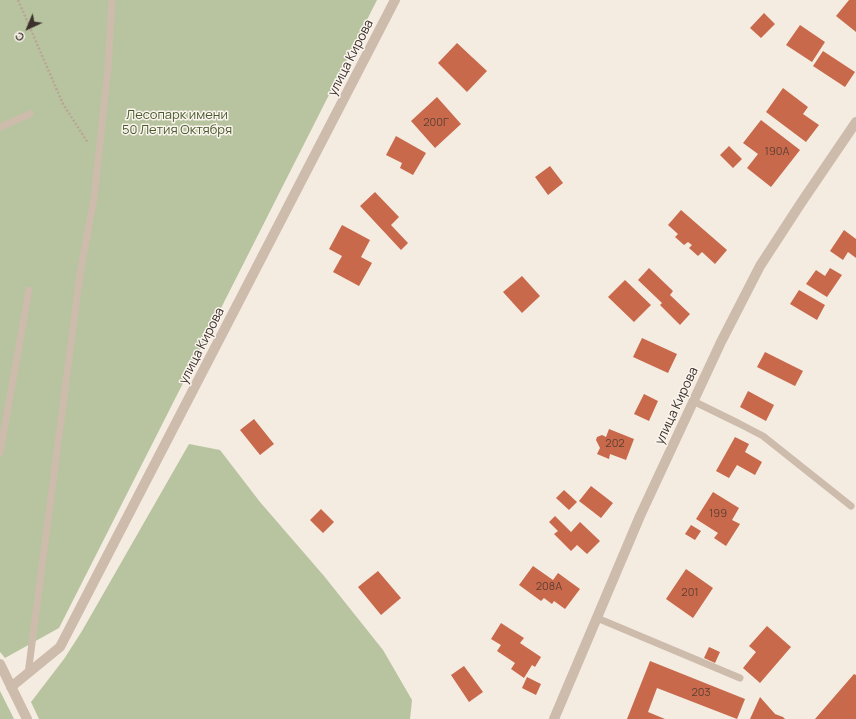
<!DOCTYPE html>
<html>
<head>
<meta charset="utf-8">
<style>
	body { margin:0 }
	#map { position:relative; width:856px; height:719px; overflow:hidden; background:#f4ebe1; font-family:Manrope,sans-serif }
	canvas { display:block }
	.north { position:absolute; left:8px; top:8px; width:40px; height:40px; -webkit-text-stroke:3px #fbf5ee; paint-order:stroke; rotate:224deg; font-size:11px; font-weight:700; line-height:16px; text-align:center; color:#3b302b }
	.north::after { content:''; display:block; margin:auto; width:14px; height:18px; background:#3b302b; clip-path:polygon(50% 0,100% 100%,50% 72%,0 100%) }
</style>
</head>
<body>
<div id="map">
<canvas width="856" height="719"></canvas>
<div class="north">С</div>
</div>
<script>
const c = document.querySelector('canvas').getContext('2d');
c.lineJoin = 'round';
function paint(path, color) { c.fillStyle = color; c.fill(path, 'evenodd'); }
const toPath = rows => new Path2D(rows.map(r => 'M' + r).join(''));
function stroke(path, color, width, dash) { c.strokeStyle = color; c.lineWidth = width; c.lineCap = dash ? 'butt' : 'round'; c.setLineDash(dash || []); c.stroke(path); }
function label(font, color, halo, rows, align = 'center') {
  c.font = font + ' Manrope,sans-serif'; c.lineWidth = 3; c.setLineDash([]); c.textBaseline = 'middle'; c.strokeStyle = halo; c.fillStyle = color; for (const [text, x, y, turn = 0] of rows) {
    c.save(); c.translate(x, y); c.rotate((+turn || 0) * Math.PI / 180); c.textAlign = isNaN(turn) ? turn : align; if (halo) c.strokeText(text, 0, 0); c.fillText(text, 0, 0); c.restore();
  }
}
paint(toPath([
	[0,0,377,0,59,628,5,658,0,652],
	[189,444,220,450,260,502,324,576,383,650,412,700,410,719,39,719,31,702,64,659,82,631],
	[0,691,14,719,0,719]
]), '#b8c4a0');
paint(toPath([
	[849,0,856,0,856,32,836,16],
	[764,13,775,24,761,38,750,28],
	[800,25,825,42,812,62,786,45],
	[457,43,487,71,467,92,438,63],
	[823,51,855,72,845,87,813,66],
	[783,88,808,107,803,114,819,125,806,142,766,112],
	[437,97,461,124,435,148,411,121],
	[761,120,800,150,771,187,747,168,758,154,743,143],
	[396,136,426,153,413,175,400,168,402,163,386,155],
	[729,146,742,159,733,168,720,155],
	[550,166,563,183,548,195,535,177],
	[375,192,399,217,391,225,408,243,401,250,360,206],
	[681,210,727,250,715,264,702,252,698,256,689,248,692,245,688,242,684,245,675,237,678,234,668,225],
	[342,225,370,240,361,257,372,263,359,286,333,272,342,256,329,249],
	[844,230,856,239,856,258,848,252,843,260,830,251],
	[649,268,673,291,670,295,690,314,680,325,660,305,662,303,638,280],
	[830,268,842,275,827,297,806,284,816,270,825,276],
	[522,276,540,296,522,313,503,292],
	[625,280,651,305,634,322,608,297],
	[799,290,825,305,817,320,790,304],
	[642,338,677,354,668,373,633,357],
	[765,352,803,371,795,386,757,367],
	[748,391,774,405,766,421,740,407],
	[644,394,658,401,649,421,634,414],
	[254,419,274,444,260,455,240,430],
	[609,429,634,439,626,460,610,454,609,459,597,454,600,448,596,440,597,437,602,435,606,437],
	[735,437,749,444,745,452,762,462,755,475,737,465,729,478,716,471],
	[591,486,613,503,601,518,579,501],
	[564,490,577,502,569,510,556,498],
	[713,492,739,508,732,520,740,524,726,546,714,538,718,533,696,519],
	[321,509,334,522,323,533,310,520],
	[555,516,571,532,580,522,600,541,587,554,577,545,571,551,554,534,558,531,549,522],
	[691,525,701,531,695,540,685,534],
	[533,566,553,580,558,573,580,589,565,609,554,601,552,604,544,598,541,601,519,585],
	[686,569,713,588,693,618,666,599],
	[378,571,401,598,381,615,358,587],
	[501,623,524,638,520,643,541,657,535,667,532,665,524,678,511,669,515,663,497,651,501,645,491,639],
	[767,626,791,647,760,683,743,668,756,652,749,646],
	[709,647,720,652,715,663,704,658],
	[650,661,745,699,737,719,657,688,648,712,665,719,627,719],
	[464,666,483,692,469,702,451,675],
	[854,674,856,675,856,719,815,719],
	[527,677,541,684,536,695,522,688],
	[760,697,775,714,783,717,785,719,750,719]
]), '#c8694b');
stroke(toPath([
	[18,0,63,104,88,143]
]), '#b9a596', 2.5, [2, 2]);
stroke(toPath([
	[0,127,30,114],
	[693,401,738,423,763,436,851,506],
	[0,453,29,290],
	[597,618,740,678],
	[28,674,80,274,94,198,108,68,112,0]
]), '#cdbbac', 7);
stroke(toPath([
	[0,664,27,719],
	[11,687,60,647,395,0],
	[554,719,640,516,721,342,760,266,801,203,856,122]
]), '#cdbbac', 10);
label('11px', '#5e3e33', null, [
	["200Г",436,123],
	["190А",777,152],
	["202",615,444],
	["199",718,514],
	["208А",549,587],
	["201",690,593],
	["203",701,693]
]);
label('13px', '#3b302b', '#fbf5ee', [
	["улица Кирова",351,58,-63],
	["улица Кирова",202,346,-63],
	["улица Кирова",677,406,-65]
]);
label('13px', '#4a5a2e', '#fbf5ee', [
	["Лесопарк имени",177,115],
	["50 Летия Октября",177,130]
]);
</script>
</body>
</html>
